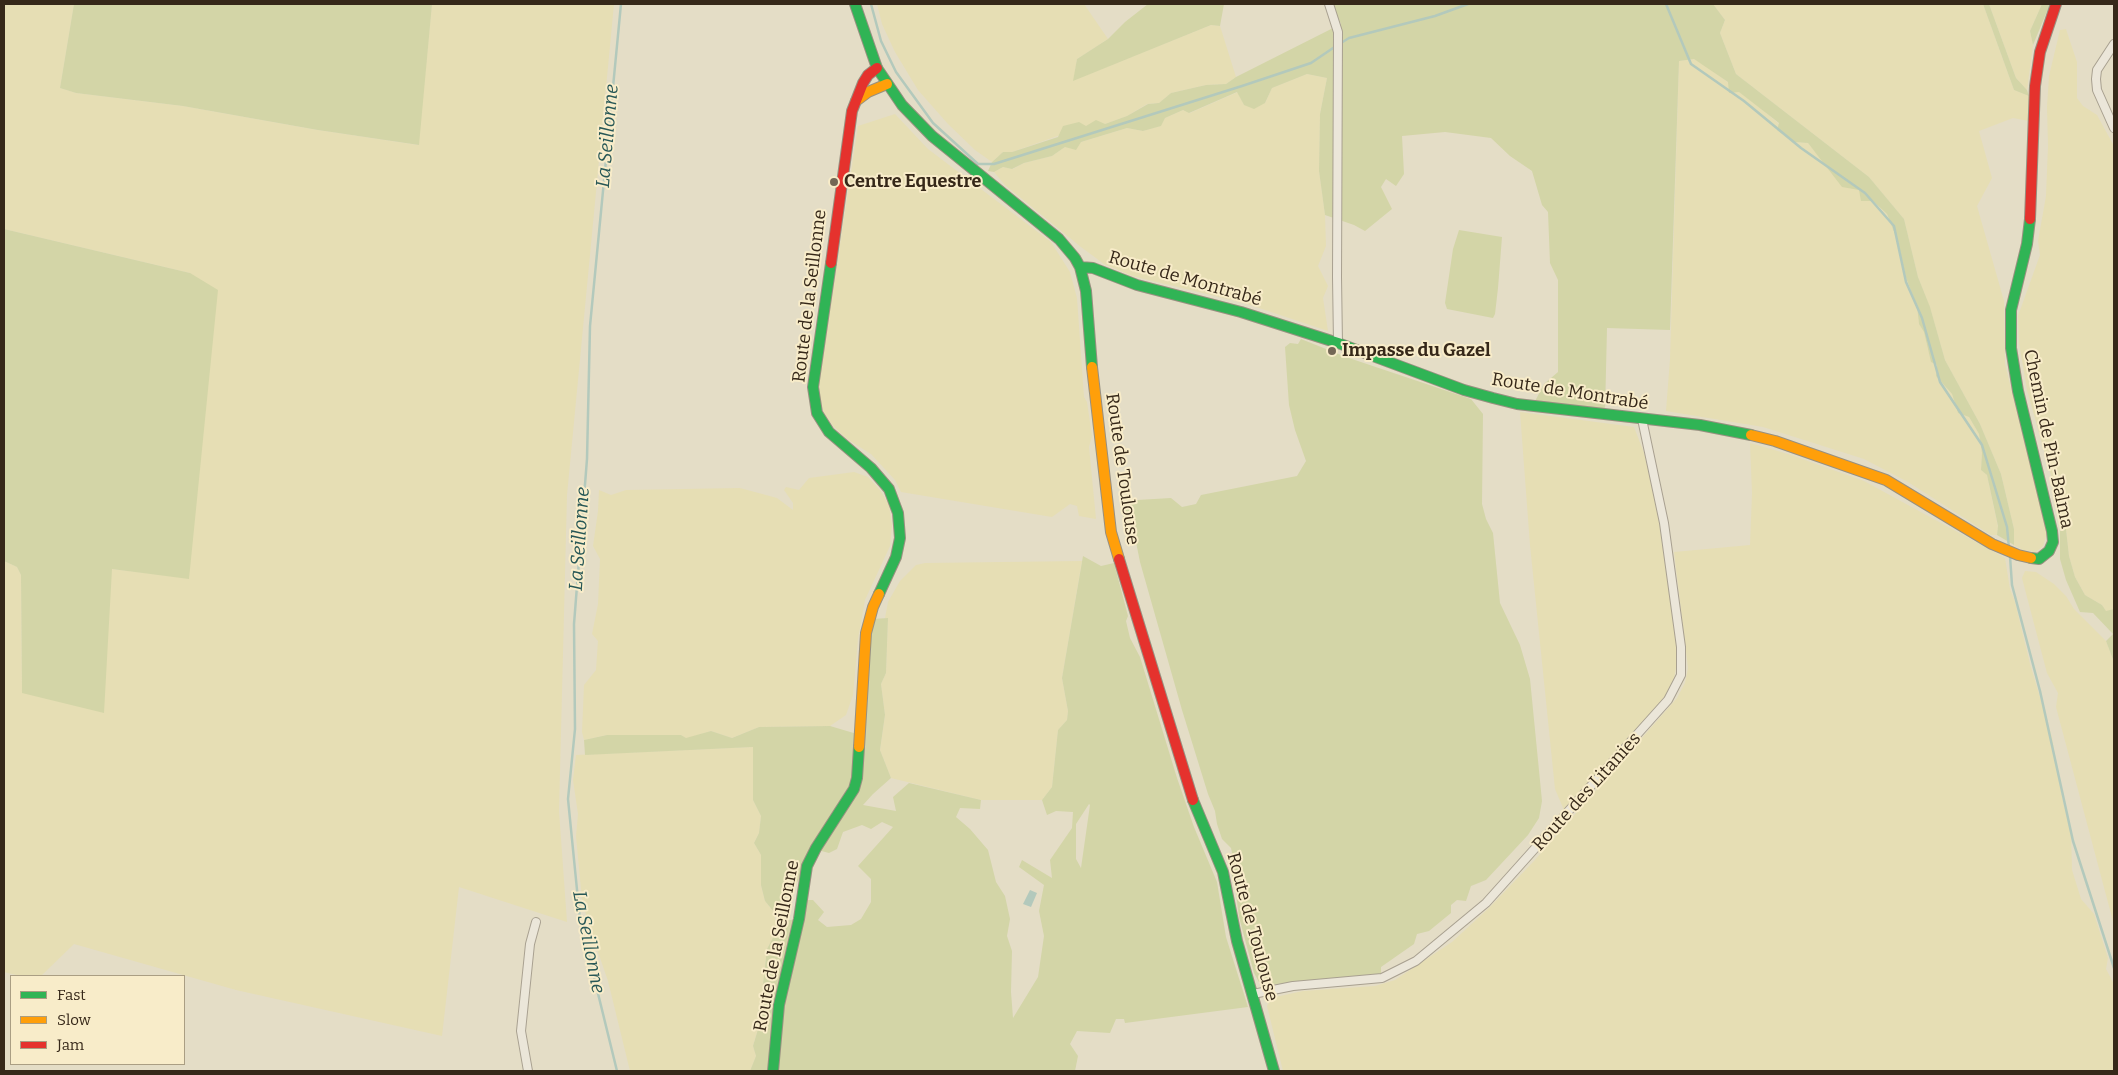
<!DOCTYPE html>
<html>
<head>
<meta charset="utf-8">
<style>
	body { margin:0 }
	#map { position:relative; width:2118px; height:1075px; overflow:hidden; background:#e4ddc6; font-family:Bitter,serif }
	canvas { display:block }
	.frame { position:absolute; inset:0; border:5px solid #362819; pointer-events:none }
	.legend { position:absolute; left:10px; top:975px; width:175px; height:90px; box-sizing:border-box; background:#f8ecc9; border:1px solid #aa9e83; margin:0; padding:6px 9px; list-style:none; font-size:15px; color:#362819 }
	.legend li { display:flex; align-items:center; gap:10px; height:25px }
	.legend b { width:25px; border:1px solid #aa9e83 }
</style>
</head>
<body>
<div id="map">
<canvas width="2118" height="1075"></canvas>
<div class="frame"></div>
<ul class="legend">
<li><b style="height:6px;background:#30b455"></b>Fast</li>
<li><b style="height:6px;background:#ff9f0a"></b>Slow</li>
<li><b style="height:6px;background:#e5322d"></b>Jam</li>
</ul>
</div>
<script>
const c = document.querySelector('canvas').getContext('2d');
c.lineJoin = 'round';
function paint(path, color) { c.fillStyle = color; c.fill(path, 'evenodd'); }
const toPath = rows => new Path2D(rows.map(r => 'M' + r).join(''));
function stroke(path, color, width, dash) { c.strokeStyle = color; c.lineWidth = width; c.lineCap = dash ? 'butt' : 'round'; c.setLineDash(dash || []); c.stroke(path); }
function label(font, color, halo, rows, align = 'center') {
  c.font = font + ' Bitter,serif'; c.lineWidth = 4; c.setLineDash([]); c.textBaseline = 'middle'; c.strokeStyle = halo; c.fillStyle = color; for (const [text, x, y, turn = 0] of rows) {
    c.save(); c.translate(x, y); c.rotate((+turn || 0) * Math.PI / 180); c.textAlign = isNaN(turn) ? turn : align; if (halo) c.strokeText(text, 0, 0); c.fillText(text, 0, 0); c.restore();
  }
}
paint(toPath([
	[4,4,74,4,60,88,76,93,183,106,318,130,418,145,432,4,614,4,567,495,559,811,567,922,459,887,442,1036,236,990,74,944,41,976,20,976,4,972,4,561,17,567,21,575,22,693,112,569,189,578,190,273,4,229],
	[877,4,1084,4,1108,39,1077,59,1074,80,1211,25,1220,26,1236,77,1226,84,1206,85,1171,93,1159,103,1147,104,1127,116,1105,124,1086,126,1012,152,1003,152,992,162,975,150,948,124,918,90,895,52,882,24],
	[1713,4,1983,4,2014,90,2029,96,2029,121,2013,118,1979,131,1992,178,1977,206,2004,301,2005,364,2047,533,2043,546,2036,552,2023,550,2014,545,2014,529,2001,474,1980,424,1945,360,1930,308,1918,277,1904,219,1869,177,1736,74,1720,33,1725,20],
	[1989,4,2042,4,2030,31,2033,45,2027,90,2016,78],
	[2066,29,2077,62,2077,98,2083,106,2097,115,2114,146,2114,609,2106,612,2102,605,2085,595,2075,577,2069,556,2066,529,2027,390,2019,343,2018,316,2040,255,2038,241,2046,196,2048,146,2047,107,2049,76,2060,30],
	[1694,59,1707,66,1763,110,1779,124,1777,129,1794,142,1808,143,1823,160,1887,214,1898,242,1906,278,1917,306,1919,324,1924,332,1931,362,1937,365,1936,376,1952,394,1958,413,1969,417,1979,434,1982,453,1981,470,1987,475,1998,527,1997,535,1991,535,1908,482,1864,459,1763,427,1666,411,1670,359,1679,61],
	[1307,74,1327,78,1320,114,1319,171,1325,215,1326,246,1318,266,1328,286,1323,298,1328,331,1244,303,1132,276,1104,264,1081,247,1005,185,994,172,1003,167,1013,169,1024,163,1052,156,1065,147,1127,128,1143,131,1160,126,1165,118,1183,110,1190,113,1238,92,1244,105,1265,103,1272,88],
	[895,114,928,149,1051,242,1070,272,1077,298,1084,397,1087,402,1092,436,1089,447,1096,519,1079,516,1077,506,1070,504,1052,517,901,492,895,480,871,454,847,439,833,426,824,413,820,400,819,383,858,126],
	[1520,412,1634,427,1644,453,1657,506,1678,656,1673,685,1667,696,1564,810,1555,789,1530,545],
	[1750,443,1788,454,1864,481,2005,558,2010,589,2015,602,2030,664,2052,737,2062,797,2071,834,2072,870,2081,899,2094,914,2108,958,2106,969,2114,984,2114,1071,1283,1071,1267,1006,1271,998,1303,991,1375,986,1395,980,1452,942,1489,908,1534,861,1677,698,1685,683,1688,668,1674,552,1750,545,1752,493],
	[854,472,868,477,880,490,889,505,892,525,890,546,865,600,858,639,853,695,846,715,830,726,759,727,732,738,711,731,686,739,681,735,607,735,584,740,582,732,584,685,596,670,598,641,592,634,598,604,600,559,593,546,598,511,599,490,611,495,626,490,740,488,777,498,793,510,793,503,784,490,786,487,799,490,809,478],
	[1082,561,1062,678,1068,711,1067,720,1058,730,1052,787,1042,800,981,800,891,778,880,750,885,715,881,684,886,673,888,618,885,618,888,602,900,581,916,565,925,563],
	[2025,571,2036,572,2054,584,2066,596,2074,609,2106,641,2114,662,2114,925,2056,707,2058,693,2047,673,2022,578],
	[753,747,753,800,761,816,759,833,754,843,761,855,761,885,765,901,774,912,777,930,767,949,762,993,757,1016,761,1018,753,1046,756,1056,750,1071,630,1071,608,981,590,929,582,900,576,836,578,814,573,780,576,755]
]), '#e6deb4');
paint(toPath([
	[74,4,432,4,419,145,318,130,183,106,76,93,60,88],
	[1148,4,1224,4,1220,26,1211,25,1073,81,1077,59,1108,39,1125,22],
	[1332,4,1713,4,1725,20,1720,33,1736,74,1869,177,1904,219,1918,277,1930,307,1945,360,1980,424,2001,474,2014,529,2014,545,1997,535,1998,526,1987,475,1981,470,1982,453,1979,434,1969,417,1958,413,1952,394,1936,376,1937,365,1931,362,1924,332,1919,324,1917,306,1906,278,1898,242,1887,214,1873,201,1861,201,1859,190,1842,187,1808,143,1794,142,1777,130,1779,123,1739,92,1729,93,1728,82,1694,59,1679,61,1670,330,1607,328,1605,412,1534,403,1544,384,1558,372,1558,280,1550,263,1548,212,1542,205,1532,171,1510,156,1491,138,1445,132,1402,136,1404,174,1396,186,1386,179,1381,187,1392,209,1365,231,1354,225,1325,215,1319,171,1320,114,1327,78,1307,74,1272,88,1265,103,1254,109,1244,105,1237,92,1189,113,1183,110,1165,118,1161,126,1143,131,1127,128,1081,142,1076,150,1065,147,1052,156,1024,163,1012,169,1003,167,994,172,988,171,992,162,1003,152,1012,152,1058,137,1063,126,1079,122,1086,126,1096,120,1105,124,1127,116,1148,104,1159,103,1171,93,1206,85,1226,84,1236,77,1341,24],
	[1983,4,1989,4,2016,78,2027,90,2029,96,2014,90],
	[2042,4,2050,4,2033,45,2030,31],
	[4,229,190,273,218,290,189,579,112,569,104,713,22,693,21,575,17,567,4,561],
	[1459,230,1502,237,1498,288,1495,314,1493,318,1447,309,1445,303,1453,249],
	[1301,339,1346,357,1471,399,1483,414,1482,504,1486,519,1493,533,1500,603,1520,645,1530,679,1542,801,1539,818,1528,835,1486,880,1471,886,1466,901,1457,900,1451,905,1451,913,1429,931,1417,934,1414,944,1381,967,1381,974,1266,985,1259,982,1254,973,1239,917,1235,886,1227,858,1232,853,1231,848,1222,839,1217,824,1215,811,1208,794,1182,710,1140,562,1132,522,1124,520,1122,510,1125,504,1137,500,1171,498,1182,507,1196,504,1201,495,1297,476,1306,461,1295,430,1289,405,1285,347,1290,343,1298,344],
	[2066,529,2069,556,2075,577,2085,595,2102,605,2106,611,2114,609,2114,662,2106,641,2113,634,2093,613,2080,612,2066,580,2060,559,2060,531],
	[1083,556,1101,566,1114,563,1128,616,1126,621,1130,638,1140,657,1177,778,1194,827,1217,882,1226,937,1248,1007,1125,1023,1124,1019,1116,1019,1110,1033,1077,1031,1070,1044,1078,1056,1075,1071,750,1071,756,1056,753,1046,761,1019,757,1016,762,993,767,949,777,930,785,921,802,918,804,900,813,900,824,912,818,920,827,927,851,925,861,919,871,902,871,879,858,866,893,827,882,822,871,829,862,825,843,832,837,849,829,853,810,848,798,881,774,912,765,901,761,885,761,855,754,843,759,833,761,816,753,800,753,747,585,755,584,740,607,735,681,735,686,738,711,731,732,738,759,727,830,726,857,734,864,714,868,684,865,649,872,619,888,618,886,673,881,684,885,715,880,750,891,778,873,794,863,805,896,811,893,797,909,783,981,800,980,809,960,808,956,817,970,829,988,850,996,882,1005,896,1010,919,1007,936,1012,951,1011,992,1013,1018,1038,977,1044,936,1039,911,1044,885,1019,867,1022,860,1052,878,1050,860,1072,828,1073,812,1056,811,1047,815,1042,800,1052,787,1058,730,1067,720,1068,711,1062,678],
	[1089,804,1090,805,1081,868,1076,859,1076,824]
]), '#d3d5a7');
paint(toPath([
	[1030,890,1037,893,1031,907,1023,904]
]), '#b3c9bc');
stroke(toPath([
	[871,4,881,41,896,72,933,123,978,164,994,164,1242,86,1311,63,1336,46],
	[1666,4,1691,64,1744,101,1801,148,1865,193,1894,226,1906,282,1922,318,1940,382,1982,445,2007,527,2009,548],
	[1341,43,1349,38,1435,16,1468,4],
	[2010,556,2012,585,2040,691,2073,841,2114,968],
	[617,1071,580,920,568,799,575,729,574,624,587,459,590,326,621,4]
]), '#b3c9bc', 2.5);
const street = toPath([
	[1329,4,1338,32,1337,277,1338,343],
	[2114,44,2097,70,2096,79,2097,90,2114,128],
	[1253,994,1293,986,1382,978,1416,961,1486,903,1668,700,1681,675,1681,647,1664,523,1642,419],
	[528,1071,521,1031,530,944,536,922]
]);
const fast = toPath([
	[855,4,877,68,902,105,932,136,1059,239,1075,258,1080,267,1086,291,1092,367],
	[2030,219,2027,244,2011,310,2011,348,2018,391,2052,531,2053,542,2049,551,2039,559,2031,558],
	[831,263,813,387,817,413,829,432,871,468,889,489,898,513,900,538,896,557,879,594],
	[1080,267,1093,268,1137,285,1241,312,1338,343,1464,390,1493,398,1517,404,1700,425,1751,435],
	[1193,800,1223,872,1237,941,1274,1071],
	[773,1071,779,1005,799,919,807,866,816,848,854,789,857,778,859,747]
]);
const slow = toPath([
	[856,101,868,92,887,84],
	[1092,367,1111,532,1119,559],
	[1751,435,1775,441,1886,480,1992,544,2018,555,2031,558],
	[859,747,866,633,873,607,879,594]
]);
const jam = toPath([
	[2030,219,2035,86,2040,52,2056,4],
	[831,263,852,111,863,83,868,75,877,68],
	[1119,559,1193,800]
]);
stroke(street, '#a8a090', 10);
stroke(fast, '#989080', 12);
stroke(slow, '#989080', 12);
stroke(jam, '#989080', 12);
stroke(street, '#ebe6d9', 8);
stroke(fast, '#30b455', 10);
stroke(slow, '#ff9f0a', 10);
stroke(jam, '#e5322d', 10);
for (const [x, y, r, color] of [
	[834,182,5,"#736756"],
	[1332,351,5,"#736756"]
]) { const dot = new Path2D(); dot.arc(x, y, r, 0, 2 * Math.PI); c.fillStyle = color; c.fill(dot); stroke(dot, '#f8ecc9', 2); }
label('bold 18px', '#362819', '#f8ecc9', [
	["Centre Equestre",844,182],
	["Impasse du Gazel",1342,351]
], 'left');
label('18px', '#362819', '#f8ecc9', [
	["Route de Montrabé",1185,279,16],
	["Route de la Seillonne",810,296,-83],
	["Route de Montrabé",1570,392,9],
	["Chemin de Pin-Balma",2048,439,78],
	["Route de Toulouse",1122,469,82],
	["Route des Litanies",1587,792,-48],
	["Route de Toulouse",1252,927,75],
	["Route de la Seillonne",777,946,-79]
]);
label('italic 19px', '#275756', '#f8ecc9', [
	["La Seillonne",608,136,-85],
	["La Seillonne",580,539,-86],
	["La Seillonne",588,942,79]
]);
</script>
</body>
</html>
